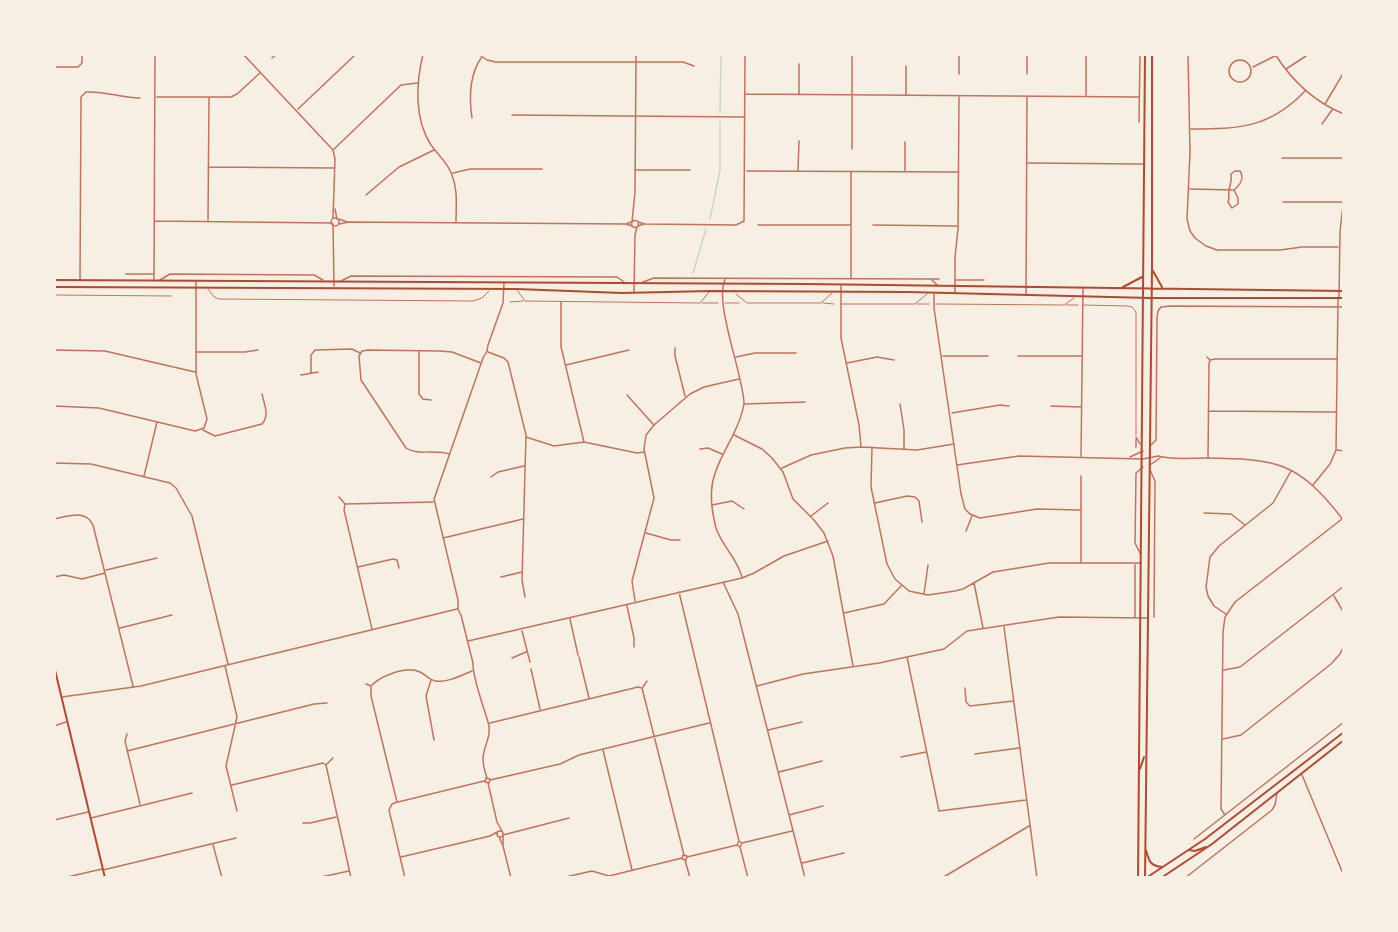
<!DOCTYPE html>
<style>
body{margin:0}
#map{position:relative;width:1398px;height:932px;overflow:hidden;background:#f6efe4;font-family:"Open Sans",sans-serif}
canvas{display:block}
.frame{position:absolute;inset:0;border:56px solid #f6efe4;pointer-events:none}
</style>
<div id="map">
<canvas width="1398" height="932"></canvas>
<div class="frame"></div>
</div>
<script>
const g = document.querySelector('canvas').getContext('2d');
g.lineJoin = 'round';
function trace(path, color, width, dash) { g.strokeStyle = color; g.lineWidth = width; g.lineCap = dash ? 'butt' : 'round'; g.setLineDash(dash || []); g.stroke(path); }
const stream = new Path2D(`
 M720 112 721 54
 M710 219 720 170V122
 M693 273 706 229`);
const service = new Path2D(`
 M208 289 214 297 219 299 473 301 482 298 489 291
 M517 290 525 301 700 303 709 292
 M736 294 747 303H821L832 293
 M54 295 171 296
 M510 302 523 301
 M702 303H718
 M725 303H739
 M823 303 834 304
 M841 304H915L927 294
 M917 304H929
 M936 304 1064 305 1074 298
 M1066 305H1078
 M1083 305 1127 306 1132 307 1136 312V435`);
const minor = new Path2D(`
 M243 54 333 150 335 159 333 218
 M423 54C416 83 414 119 431 145 438 155 448 163 452 175 458 190 456 206 456 222
 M478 54 487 60 496 62H683L694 66
 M959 54V74
 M1188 54 1190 152 1187 219 1190 231 1195 238 1206 246 1217 250H1280L1302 247H1338
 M1275 54C1292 81 1314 102 1344 114
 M272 58 277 54
 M1229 71a11 11 0 1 1 22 0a11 11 0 1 1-22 0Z
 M906 66V95
 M54 67H78L82 63V54
 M1253 67 1275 56
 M1286 69 1306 56
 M1027 74V54
 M745 94 1139 97
 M799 94V64
 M1086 95V54
 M157 97H231L237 94 260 73
 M1325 104 1344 72
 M298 109 356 54
 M512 115 745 117
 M472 118C469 98 469 76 481 58
 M1139 122 1140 54
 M1322 124 1332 110
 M1191 129C1239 129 1270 128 1305 91
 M334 149 401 85 417 83
 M852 149V54
 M1282 158H1344
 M1028 163 1143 164
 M208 167 334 168
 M635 170H690
 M798 170 799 141
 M747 171 959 172
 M905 171V142
 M1235 171H1240C1245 179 1240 185 1234 190L1238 198V204L1232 208 1228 202C1230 197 1228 195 1229 190 1230 183 1232 184 1231 174Z
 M453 173 470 169H542
 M1190 189 1233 190
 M366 195 399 167 434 150
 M1283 202H1342
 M335 209 337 219
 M331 222a4 4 0 1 1 8 0a4 4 0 1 1-8 0Z
 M338 219 348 222
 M208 220 209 97
 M155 221 332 223
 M638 222 645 224 736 225 744 221 745 54
 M333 224 334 286
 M339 224 349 222 626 224 631 222
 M626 224 632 226
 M758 225H850
 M873 225 957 226
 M638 226 644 224
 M126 274H153
 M726 278C712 299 744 376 744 404 742 416 738 425 733 435 714 472 705 485 716 528 722 546 737 558 742 577
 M851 279V172
 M932 279H939
 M80 280 81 97 86 92C105 91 122 98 140 98
 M154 280 155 54
 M160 280 170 274 314 275 323 280
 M956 280H984
 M341 281 351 276 617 277 624 282
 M643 282 654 278 931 279 938 286
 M841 286V338L859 425 861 447
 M955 293V257L958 229 959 97
 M934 294V308L961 494 965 509 970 514 980 518 1037 509 1081 510
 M1026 294 1027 97
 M561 302V347L584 442
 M675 348V356L685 396
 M54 350 105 351 195 372
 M419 351V394L423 399 431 400
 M197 352H245L258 350
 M488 352 504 358 508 362 526 435 522 580 525 597
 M943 356H988
 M1018 356H1081
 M736 357 755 353H796
 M1207 357 1210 360 1209 364 1208 457
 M1210 360 1215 359H1337
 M847 363 877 357 894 360
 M566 365 629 350
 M311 373V355L315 350 352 349 360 353
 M301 375 318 372
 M627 395 653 424
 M745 404 805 402
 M900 404 904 430V449
 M54 406 99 408 195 431 204 428 207 419 196 374V281
 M1051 406 1081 407
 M1208 411 1336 412
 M952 413 1000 405 1009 406
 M203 430 215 436 262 424C270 415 264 404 262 394
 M734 435 762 449 772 458 783 472 793 499 814 520 824 533 833 556 853 666
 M526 437 554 446 584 442 637 453 644 452
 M1136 437 1140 444
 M1150 446 1156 440 1157 318 1158 311 1161 307 1170 306 1344 307
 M872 447 871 487 887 564 895 579 909 591 928 595 955 591 963 589 993 572 1049 563H1141
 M1136 447V439
 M700 449 708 448 722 454
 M1337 450 1344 451
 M449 454C435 449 418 456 406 448L361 380 359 356 362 351 368 350 440 351 452 352 481 363
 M1081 456 1083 288
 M1130 457 1143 451
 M54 463 91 464 170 483 176 488 192 516 228 664
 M957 465 1019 456 1143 459 1158 456C1172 460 1189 458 1204 458 1277 459 1297 460 1344 521
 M1150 465 1160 458
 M782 468 811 455 845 448 861 447 917 450 954 444
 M1150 470 1155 481 1154 617
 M144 476 157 422
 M491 477 498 472 524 466
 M1313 485 1330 464 1336 450 1338 299
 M339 497 345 504 344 510 372 629
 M875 503 907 496 915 497 919 501 922 522
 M345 504 433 502
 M712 505 732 501 744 509
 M1204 513 1231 514 1245 525
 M811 516 828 503
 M54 519C68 516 86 509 93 525L133 686
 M966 531 972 516
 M646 533 671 540H680
 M443 538 523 519
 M1140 553 1135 543 1136 473 1143 467
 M1081 562V476
 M358 567 393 559 397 560 399 568
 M106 570 157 558
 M54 577 64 575 82 579 105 573
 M501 577 522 572
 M723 582 738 614 805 878
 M974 583 983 628
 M679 592 739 841
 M924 594 928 565
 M1334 596 1344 613
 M635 601 632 581 654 498 644 449 646 435 654 425 690 394 704 387 739 379
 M627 606 634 638V647
 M844 613 884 604 901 586
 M1226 614 1214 606 1208 596 1206 587 1210 557 1219 546 1273 503 1291 471
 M1135 617V565
 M570 619 578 655
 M1004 627 1037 878
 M120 628 172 615
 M522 631 530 662
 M468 641 742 578 754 573 784 556 828 541
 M579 657 589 698
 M907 657 939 811
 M512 658 526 652
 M225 666 237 717 226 766 237 811
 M531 669 540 709
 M1224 670 1240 667 1344 586
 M431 680 426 696 434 740
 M366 684 371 686V696L397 802 392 804 389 810 405 878
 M372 685C381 676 407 665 420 672 426 675 429 680 436 681 447 683 462 675 472 671
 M757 686 803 674 879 663 944 649 967 631 1059 617 1147 618
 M643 687 647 681
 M965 688 966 702 970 706 1013 701
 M62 697 141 686 457 609
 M490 723 638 687 642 688 684 855
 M54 726 66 722
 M768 730 802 722
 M127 734 125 741 140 804
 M1223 739 1241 735 1331 664 1340 654 1344 645
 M603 750 632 870
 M127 751 314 704 327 703
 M975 754 1019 748
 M901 757 926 752
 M333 758 326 765 351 878
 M779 772 822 761
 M1302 775 1344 876
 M486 778 490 779 489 783 485 782Z
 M487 778C485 772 483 765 483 759 483 746 493 735 488 722 484 708 472 676 473 663L461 615 458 609V600L434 499 483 358 487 351 488 345 503 303 504 283
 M490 780 560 764 579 755 709 723
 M488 783 497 822 502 831
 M232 785 323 763 326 765
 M398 802 484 781
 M939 811 1026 800
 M789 815 823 806
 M1225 815 1221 809 1223 632 1225 617 1235 602 1342 519
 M91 818 192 793
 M54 820 88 812
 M303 823H310L336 817
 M497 834a3 3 0 1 1 6 0a3 3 0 1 1-6 0Z
 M503 835 569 818
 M503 836V845
 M499 837 503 846 511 878
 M1194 839 1344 722
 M739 841 742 843 740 847 737 845Z
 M742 843 792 831
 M213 845 222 878
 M740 847 748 878
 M683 855 687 856 686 860 682 859Z
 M401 857 490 836 497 832
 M687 857 737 845
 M685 860 690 878
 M802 863 844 853
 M103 870 236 838
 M314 877H321L349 871
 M63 878 102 869
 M561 878 592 871 609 876 682 858
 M942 878 1029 826
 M1185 878 1272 810 1275 805 1277 793`);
const tertiary = new Path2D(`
 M631.5 224a3.5 3.5 0 1 1 7 0a3.5 3.5 0 1 1-7 0Z
 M632 222 635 192 636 54
 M634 292 635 235 637 227
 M1339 298 1340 231 1344 197`);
const primary = new Path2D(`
 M1153 271 1162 287
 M54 280 807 284 1344 291
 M54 287 517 289 622 293 710 291 908 292 1151 298H1344
 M1123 287 1142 277
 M54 666 105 878
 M1140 769 1144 757
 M1146 850C1149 861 1150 866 1162 867
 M1189 850 1195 851 1206 847
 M1138 878 1145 54
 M1145 878 1152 269V54
 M1146 878 1205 839 1344 732
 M1161 878 1212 844 1344 740`);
trace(stream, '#c9d6d2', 1.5);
trace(service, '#c5725c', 1);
trace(minor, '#c5725c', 1.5);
trace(tertiary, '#c5725c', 1.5);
trace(primary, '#b5482f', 2);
</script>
